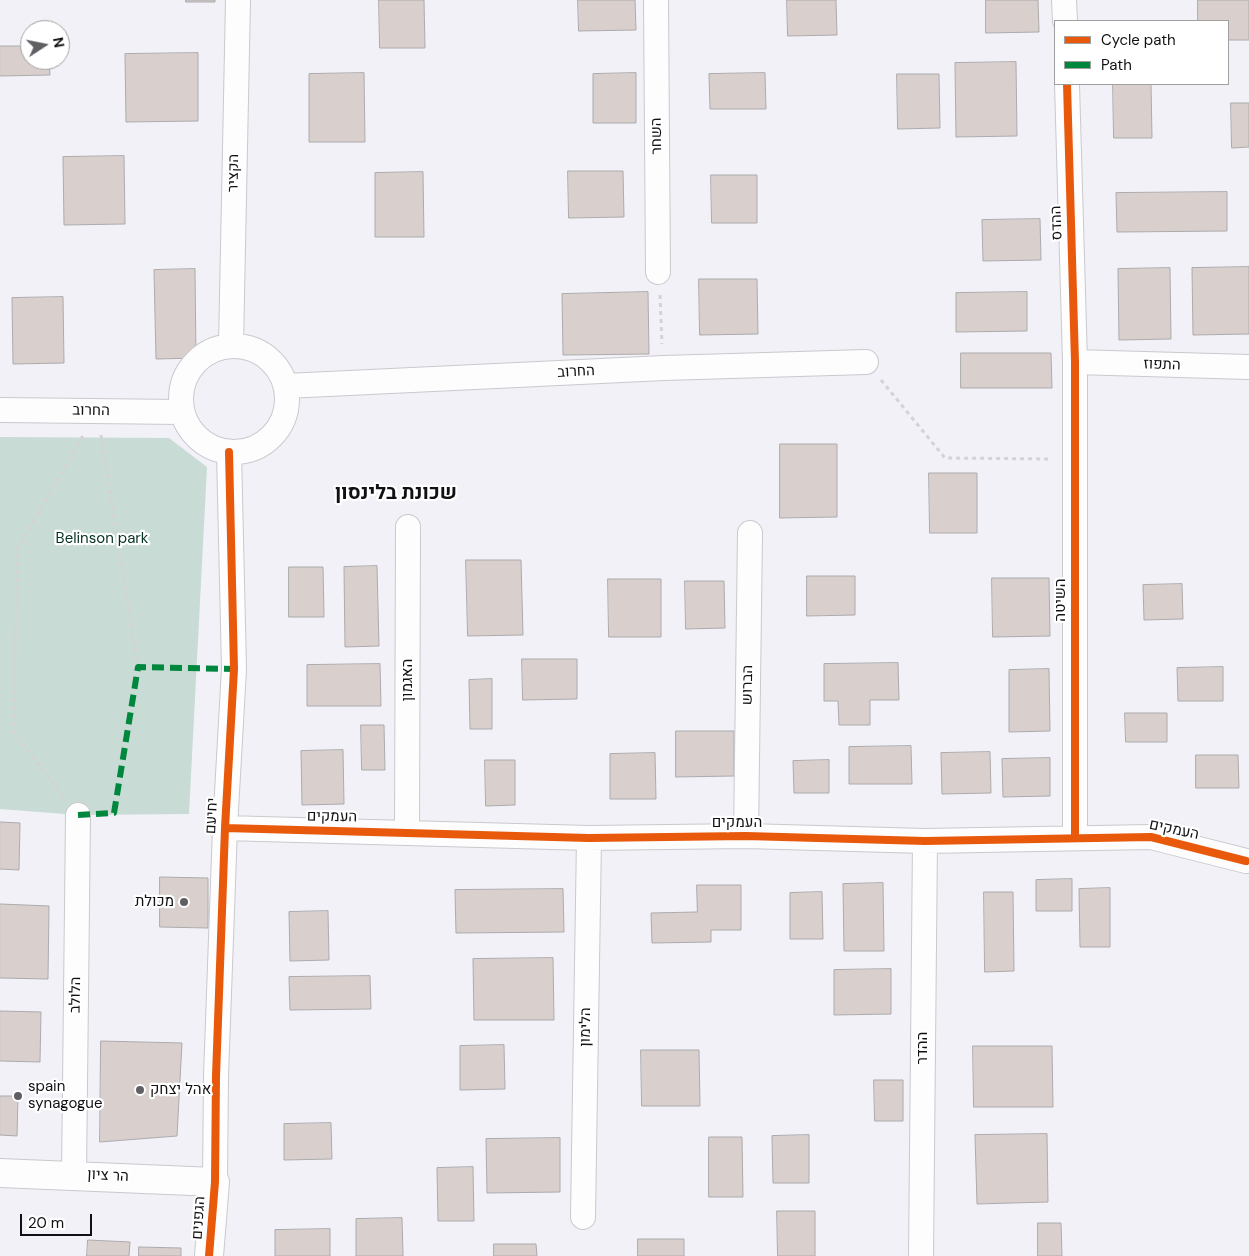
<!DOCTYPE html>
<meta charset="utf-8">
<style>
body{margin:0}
#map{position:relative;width:1249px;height:1256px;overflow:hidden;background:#f1f1f7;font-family:"DM Sans",sans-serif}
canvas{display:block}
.legend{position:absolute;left:1054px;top:20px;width:175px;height:65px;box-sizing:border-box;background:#fff;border:1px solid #a0a0a1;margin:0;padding:6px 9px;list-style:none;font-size:15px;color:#111115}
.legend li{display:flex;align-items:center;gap:10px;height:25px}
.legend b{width:25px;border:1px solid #a0a0a1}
.north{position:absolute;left:20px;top:20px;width:50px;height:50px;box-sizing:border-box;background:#fff;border:1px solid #a0a0a1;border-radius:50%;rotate:79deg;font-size:14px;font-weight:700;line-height:20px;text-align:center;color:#111115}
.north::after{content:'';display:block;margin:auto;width:18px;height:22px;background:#5f5f64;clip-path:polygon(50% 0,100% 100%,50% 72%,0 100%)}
.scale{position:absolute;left:20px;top:1214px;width:72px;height:22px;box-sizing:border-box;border:2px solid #111115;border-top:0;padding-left:6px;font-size:15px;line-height:18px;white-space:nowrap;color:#111115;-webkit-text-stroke:4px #fff;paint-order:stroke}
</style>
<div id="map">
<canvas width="1249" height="1256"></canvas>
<ul class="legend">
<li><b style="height:6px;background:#e8590c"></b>Cycle path</li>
<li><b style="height:6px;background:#00873e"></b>Path</li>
</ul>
<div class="north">N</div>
<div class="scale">20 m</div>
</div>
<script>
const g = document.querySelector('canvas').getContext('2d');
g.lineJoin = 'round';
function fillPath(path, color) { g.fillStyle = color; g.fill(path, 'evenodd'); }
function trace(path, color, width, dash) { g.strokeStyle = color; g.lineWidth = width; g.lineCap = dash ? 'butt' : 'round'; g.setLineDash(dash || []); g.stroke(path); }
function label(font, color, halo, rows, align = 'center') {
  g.font = font + ' "DM Sans",Heebo,sans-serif'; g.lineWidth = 4.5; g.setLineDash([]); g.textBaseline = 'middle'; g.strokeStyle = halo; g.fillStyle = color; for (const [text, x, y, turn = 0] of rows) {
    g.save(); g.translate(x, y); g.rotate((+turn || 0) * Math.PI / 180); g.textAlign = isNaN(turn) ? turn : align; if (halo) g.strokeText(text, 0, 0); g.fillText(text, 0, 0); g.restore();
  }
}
const green = new Path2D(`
 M0 437 169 438 207 467 189 814 78 815 0 809Z`);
const building = new Path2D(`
 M186 0H215V2H186Z
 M379 0H424L425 48H380Z
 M578 0H635L636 30 579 31Z
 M787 0H836L837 35 788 36Z
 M986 0H1038L1039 32 986 33Z
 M1198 0H1249V40H1228V21H1198Z
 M0 46H30V60H49L50 75 0 76Z
 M198 53V121L126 122 125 54Z
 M1016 62 1017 136 956 137 955 63Z
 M364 73 365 142H309V74Z
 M636 73V123H593V74Z
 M765 73 766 109H710L709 74Z
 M897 74H939L940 128 898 129Z
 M1113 84H1151L1152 138H1114Z
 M1231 103H1249V147L1232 148Z
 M124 156 125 224 64 225 63 157Z
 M568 171H623L624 217 569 218Z
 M423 172 424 237H375V173Z
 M711 175H757V223H712Z
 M1227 192V231L1117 232 1116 193Z
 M1040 219 1041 260 983 261 982 220Z
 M1249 267V334L1193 335 1192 268Z
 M1170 268 1171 339 1119 340 1118 269Z
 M195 269 196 358 156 359 154 270Z
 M699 279H757L758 334 700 335Z
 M648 292 649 354 563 355 562 294Z
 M1027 292V331L956 332V293Z
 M63 297 64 363 13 364 12 298Z
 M961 353H1051L1052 388H961Z
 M780 444H837V517L780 518Z
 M929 473H977V533H930Z
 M466 560H521L523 635 468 636Z
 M377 566 379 646 345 647 344 567Z
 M289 567H323L324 617H289Z
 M807 576H855V615L807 616Z
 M992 578H1049L1050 636 993 637Z
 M608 579H661V637H609Z
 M685 581H724L725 628 686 629Z
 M1182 584 1183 619 1144 620 1143 585Z
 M522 659H577V699L523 700Z
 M898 663 899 700H870V725H839L838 701H824V664Z
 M380 664 381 706H307V665Z
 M1223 667V701H1178L1177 668Z
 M1049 669 1050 731 1009 732V670Z
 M492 679V729H470L469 680Z
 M1125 713H1167V742H1126Z
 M361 725H384L385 770H362Z
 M676 731H734V776L676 777Z
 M911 746 912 784H849V747Z
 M343 750 344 804 302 805 301 751Z
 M990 752 991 793 942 794 941 753Z
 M655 753 656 799H610V754Z
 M1196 755H1238L1239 788H1196Z
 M1050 758V796L1003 797 1002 759Z
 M485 760H515V805L486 806Z
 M829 760V793H794L793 761Z
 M0 822 20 823 19 870 0 869Z
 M160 877 208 878V928L160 927Z
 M1072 879V911H1036V880Z
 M883 883 884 951H844L843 884Z
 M697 885H741V930H711V942L652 943 651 913 697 912Z
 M1110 888V947H1080L1079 889Z
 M563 889 564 932 456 933 455 890Z
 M822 892 823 939H790V893Z
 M984 892H1013L1014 971 985 972Z
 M0 904 49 906 48 979 0 978Z
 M328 911 329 960 290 961 289 912Z
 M553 958 554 1020H474L473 959Z
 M891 969V1014L834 1015V970Z
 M370 976 371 1009 290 1010 289 977Z
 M0 1011 41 1012 40 1062 0 1061Z
 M101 1041 182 1043 177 1136 100 1142Z
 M504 1045 505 1089 460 1090V1046Z
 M973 1046H1052L1053 1107H974Z
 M641 1050H699L700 1106H642Z
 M874 1080H903V1121H875Z
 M0 1096H18L17 1136 0 1135Z
 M331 1123 332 1159 284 1160V1124Z
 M1047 1134 1048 1202 977 1204 975 1135Z
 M809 1135V1183H773L772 1136Z
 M709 1137H742L743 1197H709Z
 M560 1138V1192L487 1193 486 1139Z
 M473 1167 474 1221H438L437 1168Z
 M777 1211H815V1256H778Z
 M402 1218 403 1256H356V1219Z
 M1038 1223H1061L1062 1256H1038Z
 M330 1229V1256H275V1230Z
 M638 1239H684V1256H638Z
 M88 1240 130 1242 129 1256H87Z
 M494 1244H536L537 1256H494Z
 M139 1247 181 1248V1256H139Z`);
const path = new Path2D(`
 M660 295 662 344
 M881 380 945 458 1052 459
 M101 435 138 667
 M64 797 13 732 18 548 84 434`);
const minor = new Path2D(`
 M656 0 658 272
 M1064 0 1065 21
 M1067 84 1075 362V837
 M231 345 238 0
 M181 399a53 53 0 1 1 106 0a53 53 0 1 1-106 0Z
 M1075 362 1249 367
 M286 386 664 368 866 362
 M0 410 182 412
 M225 828 589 838 746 836 925 841 1151 837 1246 861
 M407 833 408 527
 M746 836 750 533
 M74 1175 78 815
 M215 1182 216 1076 225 828 234 669 229 452
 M583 1217 589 838
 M921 1256 925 841`);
const tertiary = new Path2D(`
 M0 1173 215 1182 209 1256`);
const quiet = new Path2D(`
 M78 815 114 813 138 667 234 669`);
const cycleway = new Path2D(`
 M1067 84 1075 362V837
 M225 828 589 838 746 836 925 841 1151 837 1246 861
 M209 1256 215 1182 216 1076 225 828 234 669 229 452`);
const markers = [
 [184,902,5,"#5f5f64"],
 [140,1090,5,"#5f5f64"],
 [18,1096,5,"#5f5f64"]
];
const streetNames = [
 ["השחר",657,136,-91],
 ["הקציר",234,173,-89],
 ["ההדס",1057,223,-92],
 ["התפוז",1162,365,2],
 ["החרוב",576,372,-3],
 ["החרוב",91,411,1],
 ["השיטה",1061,600,-90],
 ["האגמון",408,680,-90],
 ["הברוש",748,685,-89],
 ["יחיעם",212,816,-87],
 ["העמקים",332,817,1],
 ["העמקים",737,823],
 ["העמקים",1174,830,12],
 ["הלולב",76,995,-89],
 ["הלימון",586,1027,-89],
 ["ההדר",923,1048,-90],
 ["הר ציון",108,1176,3],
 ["הגפנים",199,1218,-86]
];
const parkNames = [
 ["Belinson park",102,539]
];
const poiNames = [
 ["מכולת",174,902,"right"],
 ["spain",28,1087],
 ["synagogue",28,1104],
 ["אהל יצחק",150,1090]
];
const districtNames = [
 ["שכונת בלינסון",396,494]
];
fillPath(green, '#c9dbd5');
fillPath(building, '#d9d0ce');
trace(building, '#acaaac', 1);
trace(minor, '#c9c9ce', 26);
trace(tertiary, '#c9c9ce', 30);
trace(path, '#d3d3d5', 3, [4, 4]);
trace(minor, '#fdfdfe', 24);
trace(tertiary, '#fdfdfe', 28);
trace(quiet, '#00873e', 6, [12, 6]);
trace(cycleway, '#e8590c', 8);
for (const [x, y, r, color] of markers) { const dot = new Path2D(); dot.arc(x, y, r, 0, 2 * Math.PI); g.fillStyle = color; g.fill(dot); trace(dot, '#fff', 2); }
label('15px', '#111115', '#fff', streetNames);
label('15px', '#043222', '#fff', parkNames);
label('15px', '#111115', '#fff', poiNames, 'left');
label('bold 20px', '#111115', '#fff', districtNames);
</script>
